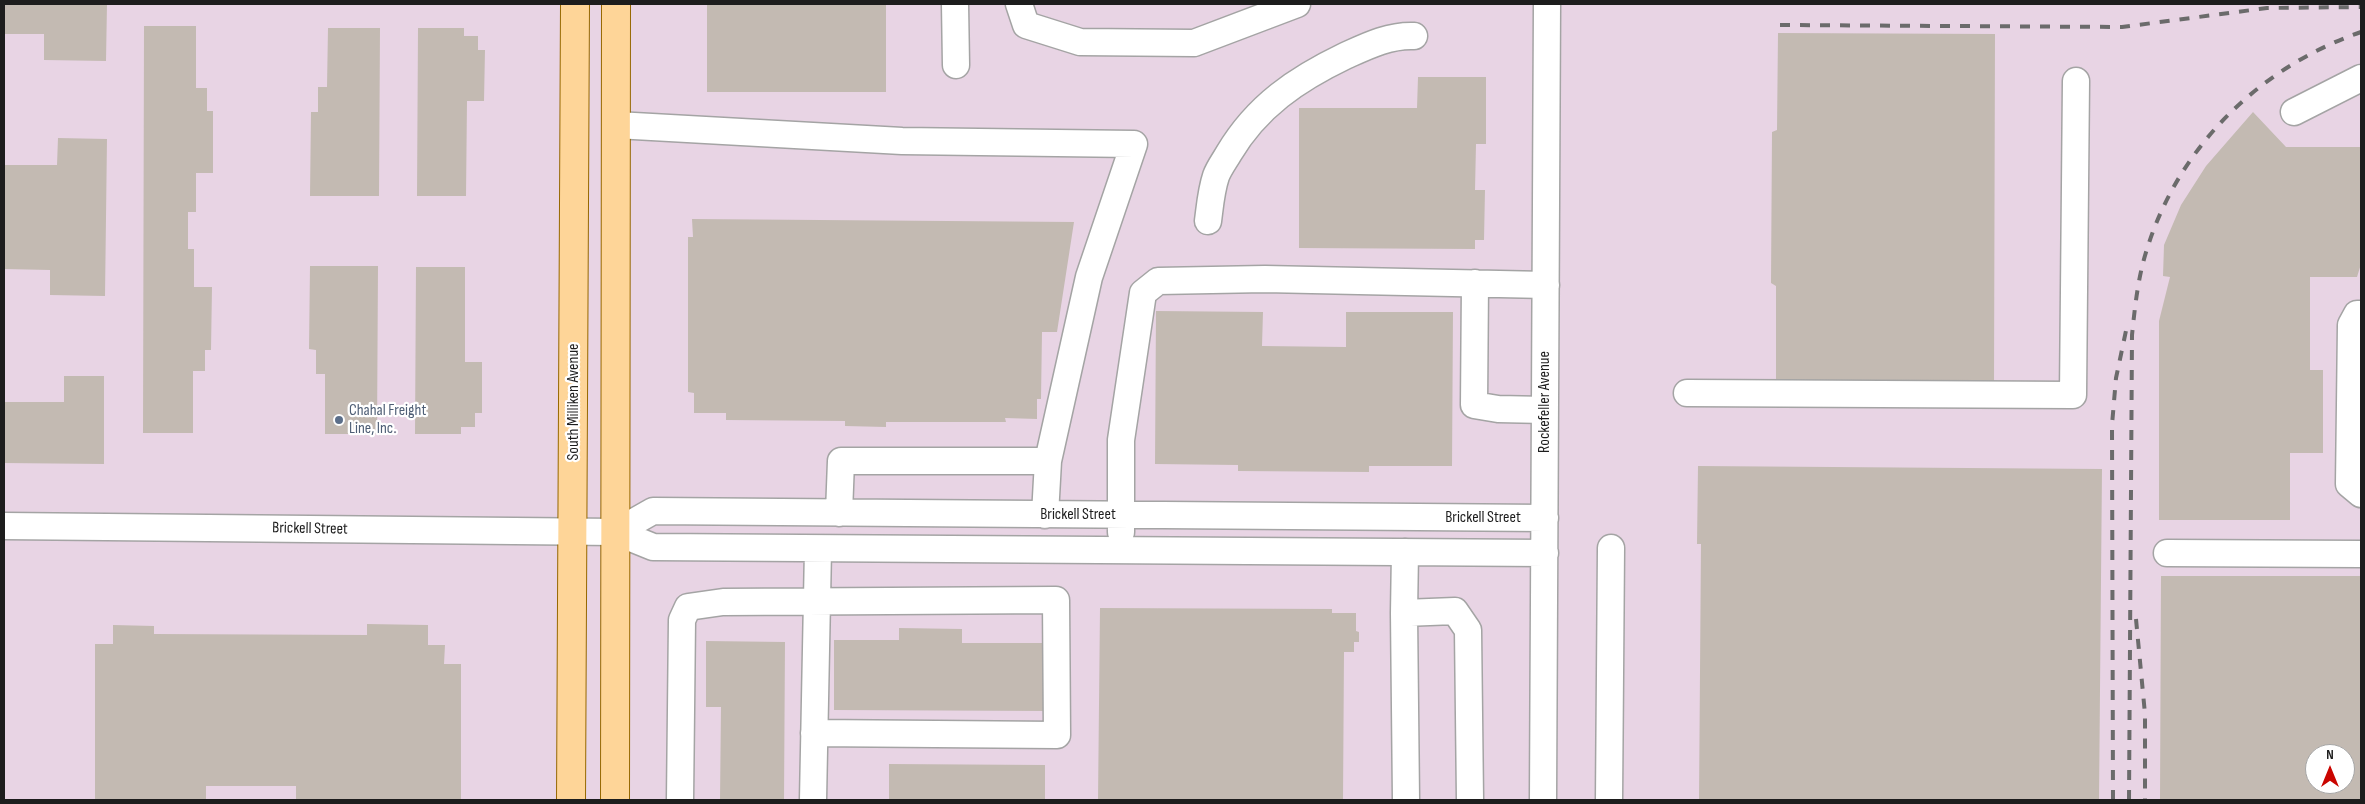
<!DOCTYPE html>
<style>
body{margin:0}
#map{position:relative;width:2365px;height:804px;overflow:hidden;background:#efebe3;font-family:"Sofia Sans Condensed",sans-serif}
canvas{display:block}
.frame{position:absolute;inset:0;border:5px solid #1d1d1d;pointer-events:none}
.north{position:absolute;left:2305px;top:744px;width:50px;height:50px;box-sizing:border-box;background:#fff;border:1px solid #a5a5a5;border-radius:50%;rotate:0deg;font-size:14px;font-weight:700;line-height:20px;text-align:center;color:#1d1d1d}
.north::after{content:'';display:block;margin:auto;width:18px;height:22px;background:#ca0500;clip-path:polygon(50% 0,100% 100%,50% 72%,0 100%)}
</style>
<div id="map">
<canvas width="2365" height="804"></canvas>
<div class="frame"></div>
<div class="north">N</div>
</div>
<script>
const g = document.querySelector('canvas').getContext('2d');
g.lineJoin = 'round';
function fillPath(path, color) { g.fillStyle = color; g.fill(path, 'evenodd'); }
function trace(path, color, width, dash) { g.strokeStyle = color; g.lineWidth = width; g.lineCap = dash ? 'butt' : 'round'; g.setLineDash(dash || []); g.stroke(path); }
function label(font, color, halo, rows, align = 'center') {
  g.font = font + ' "Sofia Sans Condensed",sans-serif'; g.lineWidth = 4.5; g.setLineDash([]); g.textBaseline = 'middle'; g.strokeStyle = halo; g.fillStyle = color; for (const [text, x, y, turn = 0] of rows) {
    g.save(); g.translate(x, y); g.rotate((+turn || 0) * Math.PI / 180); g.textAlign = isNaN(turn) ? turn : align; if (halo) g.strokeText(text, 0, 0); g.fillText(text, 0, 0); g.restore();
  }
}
const industrial = new Path2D(`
 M4 4H2361V800H4ZM2315 754H2345V784H2315Z`);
const building = new Path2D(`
 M4 4H107L106 61 44 60V34H4Z
 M707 4H886V92H707Z
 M144 26H196V88H207V111H213V173H196V212H188V249H194V287H212L211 350H205V371H193V433H143Z
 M328 28H380L379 196H310L311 112H318V87H327Z
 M418 28H464V36H478V50H485L484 101H467L466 196H417Z
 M1778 33 1995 34 1994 384 1776 383V286L1771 283 1772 132 1777 130Z
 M1418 77H1486V144H1476L1475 190H1485L1484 240H1475V249L1299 248V108H1417Z
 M2253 112 2286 147H2361V264L2357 277H2310V370H2323V453H2290V520H2159V321L2170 277 2163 276 2164 245 2181 205 2206 166Z
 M58 138 107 139 105 296 50 295V270L4 269V165H57Z
 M692 219 1074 222 1057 332H1042L1041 399H1037V419L1005 418 1006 422H886V427L845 426V421L726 420V413H694V393L688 392V237H693Z
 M310 266H378L377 434H325V374H316V350L309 349Z
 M416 267H465V362H482V413H475V427H461V434H415Z
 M1156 311 1263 312 1262 346 1346 347V312H1453L1452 466H1369V472L1238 471V465L1155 464Z
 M64 376H104V464L4 463V402H64Z
 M1698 466 2102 469 2099 800H1699L1701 544H1697Z
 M2161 576H2361V800H2160ZM2315 754H2345V784H2315Z
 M1100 608 1332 609V613H1356V631L1359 632V642H1354V652H1344L1343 800H1098Z
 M367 624 428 625V645H445L444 664H461V800H296V786H206V800H95V644H113V625L154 626V634L367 635Z
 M899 628 962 629V643H1047V711L834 710V640H899Z
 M706 641 785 642 784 800H720L721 707H706Z
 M889 764 1045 765V800H889Z`);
const minor = new Path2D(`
 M955 4 956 65
 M1019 4 1026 25 1080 42 1194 43 1297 4
 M2294 112 2361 78
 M616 125 902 141 1134 144 1089 277 1048 461
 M1208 221C1210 206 1211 191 1216 176 1219 168 1225 160 1229 153 1257 106 1297 79 1345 56 1367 46 1389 35 1414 36
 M1475 283 1474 405 1498 409 1545 410
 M2361 314H2357L2351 325 2349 484 2361 494
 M1687 393 2073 395 2076 81
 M839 513 841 461H1048L1045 515
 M4 526 616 532 653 547 1545 553
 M616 532 653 511 1545 518
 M1121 532V440L1143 293 1158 281 1265 279 1546 285
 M1405 552 1404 613 1455 611 1468 630 1470 800
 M2167 553 2361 554
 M1404 613 1406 800
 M680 800 682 620 688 607 723 602 1056 600 1057 735 814 733
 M813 800 818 549
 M1543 800 1547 4
 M1609 800 1611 548`);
const major = new Path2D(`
 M571 800 575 4
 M615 800 616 4`);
const rail = new Path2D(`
 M1780 25 2122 27 2267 8 2361 7
 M2136 619 2145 714V800
 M2113 800 2112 425 2116 378 2127 326
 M2129 800 2132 335C2135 306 2138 277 2147 249 2179 146 2260 67 2361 32`);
const markers = [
 [339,420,5,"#5c6f8a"]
];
const streetNames = [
 ["South Milliken Avenue",574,402,-90],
 ["Rockefeller Avenue",1545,402,-90],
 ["Brickell Street",1078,515],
 ["Brickell Street",1483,518],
 ["Brickell Street",310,529,1]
];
const serviceNames = [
 ["Chahal Freight",349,411],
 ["Line, Inc.",349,429]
];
fillPath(industrial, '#e8d4e4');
fillPath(building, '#c3bab2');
trace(minor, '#a4a4a4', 29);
trace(major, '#966800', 30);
trace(minor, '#fff', 26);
trace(major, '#fed598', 28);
trace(rail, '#6b6b6b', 4, [10, 10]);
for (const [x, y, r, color] of markers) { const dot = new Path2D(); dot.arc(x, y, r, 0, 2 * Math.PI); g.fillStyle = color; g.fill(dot); trace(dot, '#fff', 2); }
label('16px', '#1d1d1d', '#fff', streetNames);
label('16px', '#4e5e75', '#fff', serviceNames, 'left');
</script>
